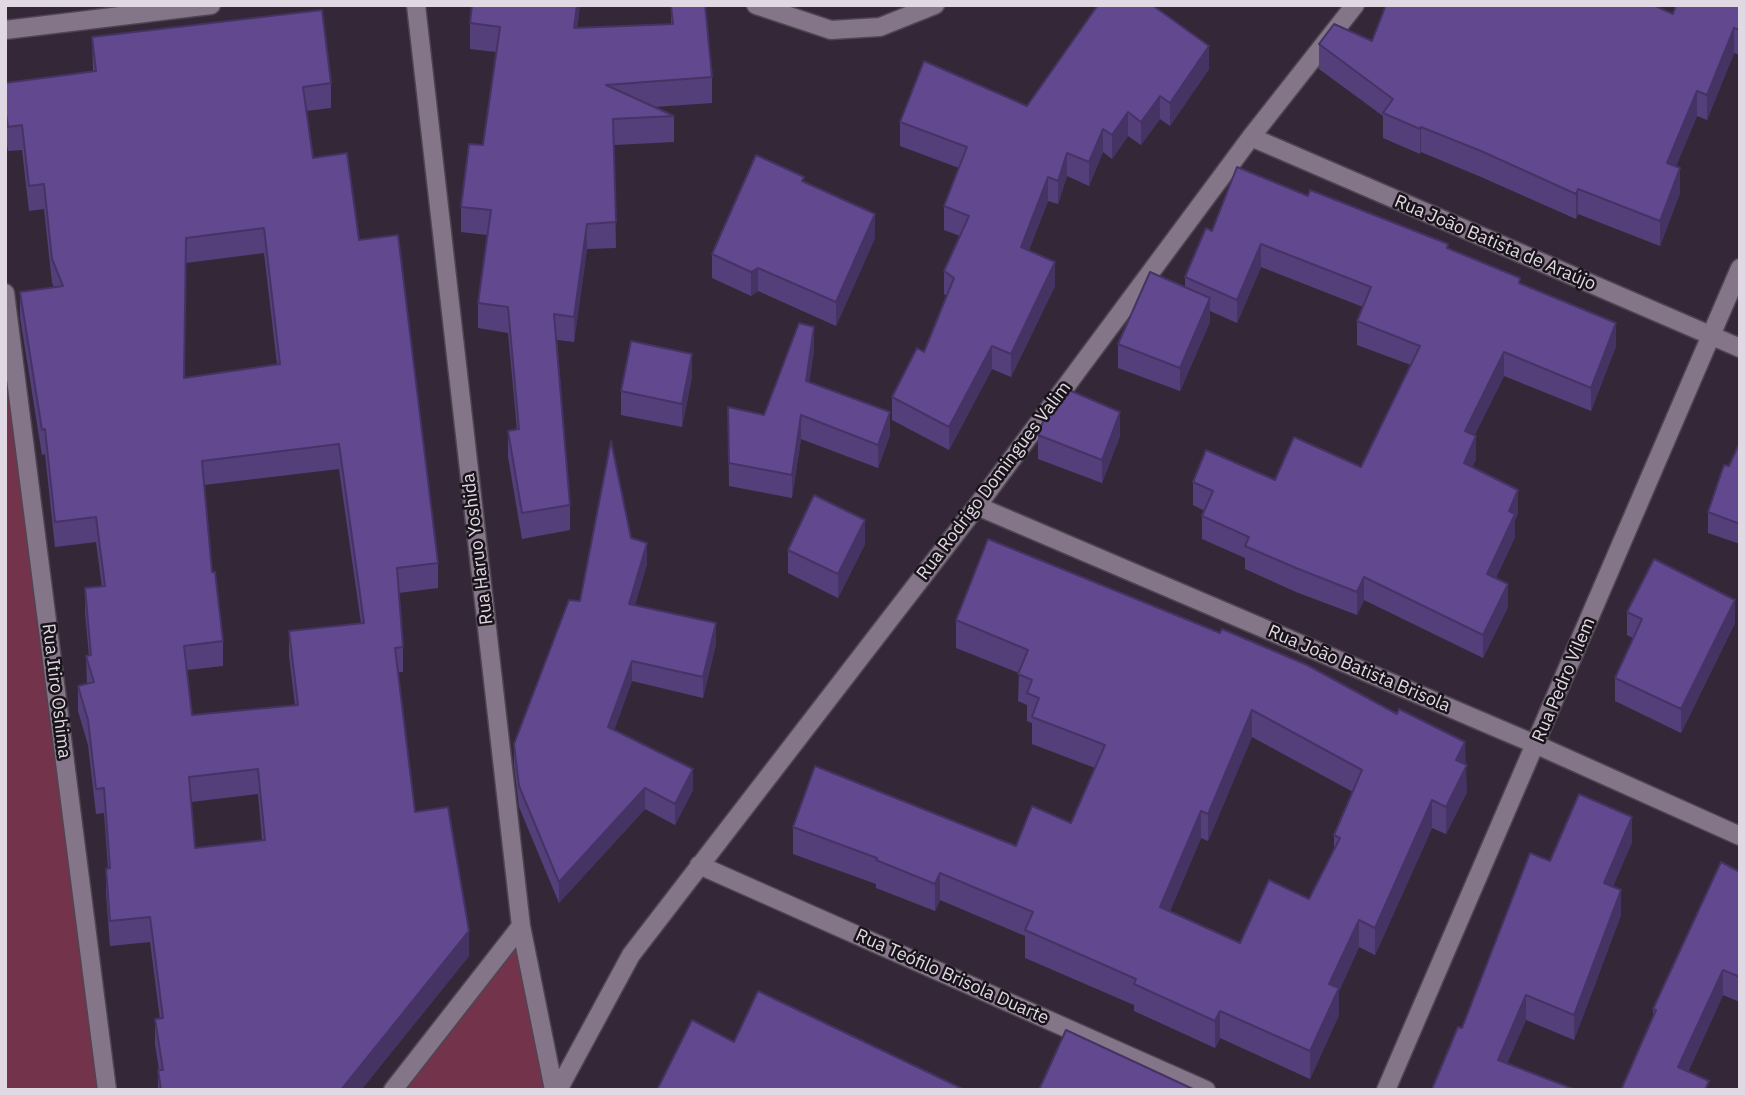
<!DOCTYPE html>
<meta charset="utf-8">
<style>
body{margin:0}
#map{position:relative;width:1745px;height:1095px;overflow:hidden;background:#342838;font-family:"IBM Plex Sans",sans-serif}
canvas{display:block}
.frame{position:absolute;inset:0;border:7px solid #e0d8e2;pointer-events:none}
</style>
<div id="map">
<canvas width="1745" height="1095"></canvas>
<div class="frame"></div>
</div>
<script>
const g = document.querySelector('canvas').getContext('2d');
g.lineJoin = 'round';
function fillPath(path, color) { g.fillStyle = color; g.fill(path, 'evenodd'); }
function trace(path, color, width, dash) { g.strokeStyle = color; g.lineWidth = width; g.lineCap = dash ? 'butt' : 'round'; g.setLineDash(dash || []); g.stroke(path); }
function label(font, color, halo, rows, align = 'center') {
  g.font = font + ' "IBM Plex Sans",sans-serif'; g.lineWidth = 5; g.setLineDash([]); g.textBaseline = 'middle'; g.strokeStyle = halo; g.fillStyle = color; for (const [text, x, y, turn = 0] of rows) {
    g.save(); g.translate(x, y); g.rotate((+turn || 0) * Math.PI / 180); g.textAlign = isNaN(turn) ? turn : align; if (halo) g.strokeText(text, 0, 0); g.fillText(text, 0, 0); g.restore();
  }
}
const green = new Path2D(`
 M5 288 109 1090H5Z
 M518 942 554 1090H402Z`);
const minor = new Path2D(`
 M416 5 521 926 554 1090
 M756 5 831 30 880 27 935 5
 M5 30 211 5
 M1251 137 1740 348
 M5 293 107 1090
 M977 506 1537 745 1740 836
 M699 865 1206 1090
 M393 1090 521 926
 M558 1090 631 955 977 506 1251 137 1355 5
 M1386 1090 1740 268`);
const wall = new Path2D(`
 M472 5H580L577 28 671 24V5L712 77V103L654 107 674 116V142L614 145 616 248 587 249 574 342 557 340 570 505V530L522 539 508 457V431L517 430 508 333 478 328V303L487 235 461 232V207L483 145 496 52 470 49V23Z
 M1740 5V55L1734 53 1707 120 1697 116 1676 166 1680 193 1660 246 1578 214 1576 219 1481 177 1421 152 1420 154 1383 138V116L1319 69V44L1372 41 1673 14Z
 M92 37 331 83V108L306 111 313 158 359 240 438 563V588L399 593 403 647V672H398L415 812 469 956 361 1090H158V1070H159L155 1044V1019H160L150 942 110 946 106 893V869L108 868 104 813 96 814 88 745 78 711V686L87 684 86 656 89 655 85 613V588L102 587 96 542 55 547 45 454 42 455 20 317V292L54 287 52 283 44 209 29 211 22 150 8 151 5 133V83L93 71ZM264 253 277 364 184 378 186 263ZM339 469 361 623 289 631V656L295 705 192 715 187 670 223 666V641L212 572 204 485ZM258 794 262 840 195 848 191 802Z
 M1209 69 1170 126 1160 119 1141 145 1128 136 1112 159 1103 152 1089 186 1067 176 1058 204 1048 201 1029 250 1055 286 1011 377 992 369 949 450 892 420V397L924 352 947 296 944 294V271L960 236 944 230V206L959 168 900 146V122L1027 106Z
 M804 182 875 238 836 326 758 291 751 296 712 278V254Z
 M1308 196 1448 249 1520 284 1616 346 1591 411 1504 376 1474 436 1476 459 1472 467 1518 513 1515 520V537L1496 578 1508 607 1483 658 1364 600 1357 615 1296 592 1245 569V558L1202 539V516L1205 511 1193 505V482L1275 480 1361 467 1411 365 1357 345V321L1363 307 1261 267 1237 323 1210 311V322L1180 391 1118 368V344L1185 288V277L1212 231Z
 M814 350 809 382 890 435 878 468 801 439 792 498 729 486 728 407 764 415Z
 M692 377 682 427 621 415V391Z
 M1038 435 1120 436 1102 483 1038 459Z
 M1740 442V544L1708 533V512Z
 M631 538 647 564 635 605 716 644 703 698 632 681 614 730 693 790 675 825 645 809 559 903 519 807 514 765V744Z
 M865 544 838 598 788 573V550Z
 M1627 612 1735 623 1681 733 1615 701V678L1633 638 1627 635Z
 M956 620 1465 764 1467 792 1446 834 1432 828 1375 955 1359 947 1339 991V1015L1310 1079 1220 1038 1215 1048 1134 1011V1005L1025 958V936L940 900 935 911 876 888V884L793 854V827L1016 846 1071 823 1095 768 1032 744V723L1027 721V705L1018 701 1019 673 956 648ZM1252 737 1353 792 1334 835V849L1309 899 1240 943 1170 911 1201 838 1208 841Z
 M1632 842 1613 886 1621 915 1574 1040 1526 1020 1507 1063 1576 1090H1432L1458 1027 1462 1028 1550 861Z
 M1740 872V1002L1723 995 1688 1072 1709 1090H1621L1653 1017V1009Z`);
const shadedWall = new Path2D(`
 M577 5H580L574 54V28Z
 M1734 28V53L1707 120V95Z
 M1209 46V69L1170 126V103Z
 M1697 91V116L1667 188V163Z
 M1160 96V119L1141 145V122Z
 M1128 112V136L1112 159V135Z
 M1421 127V152L1420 154V129Z
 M1103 129V152L1089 186V162Z
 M1067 153V176L1058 204V181Z
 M1680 168V193L1660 246V221Z
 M1048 177V201L1021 270V247Z
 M1578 189V214L1576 219V194Z
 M875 214V238L836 326V302Z
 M587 224V249L574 342V317Z
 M1261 244V267L1237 323V300Z
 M1055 262V286L1011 377V354Z
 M758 268V291L751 296V272Z
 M1210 298V322L1180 391V368Z
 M1616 323V346L1591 411V388Z
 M814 327V350L806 404V381Z
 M992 346V369L949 450V427Z
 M1504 352V376L1465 455V431Z
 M692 354V377L682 427V404Z
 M890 412V435L878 468V445Z
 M1120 412V436L1102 483V460Z
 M801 415V439L792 498V475Z
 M1476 436V459L1464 486V463Z
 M1518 490V513L1515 520V537L1487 597V574L1509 511Z
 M865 520V544L838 598V574Z
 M647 543V564L629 625V604Z
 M1364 577V600L1357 615V592Z
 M1508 584V607L1483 658V635Z
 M1735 600V623L1681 733V709Z
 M716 623V644L703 698V677Z
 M632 661V681L608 748V727Z
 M1252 710V737L1208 841V814Z
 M1465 742 1467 792 1446 834V807L1456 760Z
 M693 769V790L675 825V804Z
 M645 788V809L559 903V882Z
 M1432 800V828L1375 955V928Z
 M1201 811V838L1160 934V907Z
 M1632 817V842L1604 908V883Z
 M940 873V900L935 911V884Z
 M1621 890V915L1574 1040V1015Z
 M1359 920V947L1339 991V1015L1310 1079V1051L1329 984Z
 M469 931V956L361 1090H341Z
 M1723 970V995L1680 1090 1678 1067Z
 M1526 995V1020L1498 1085V1060Z
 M1220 1011V1038L1215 1048V1021Z`);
const building = new Path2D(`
 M472 5H577L574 28 673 24 671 5H705L712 77 606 85 674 116 613 119 616 222 587 224 574 317 554 314 570 505 522 513 508 431 519 429 508 307 478 303 491 210 461 207 469 144 483 145 500 27 470 23Z
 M1098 5H1152L1209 46 1170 103 1160 96 1141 122 1128 112 1112 135 1103 129 1089 162 1067 153 1058 181 1048 177 1021 247 1055 262 1011 354 992 346 949 427 892 397 917 348 924 352 954 278 944 271 969 216 944 206 967 147 900 122 924 61 1027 106Z
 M1386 5H1653L1673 14 1676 5H1740V30L1734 28 1707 95 1697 91 1667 163 1680 168 1660 221 1578 189 1576 194 1481 151 1421 127 1420 129 1383 113 1393 99 1319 44 1334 24 1372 41Z
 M322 10 331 83 303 87 313 158 347 153 359 240 398 235 438 563 397 568 403 647 395 648 415 812 448 807 469 931 341 1090H161L158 1070H163L155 1019 163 1018 150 917 110 921 106 869 110 868 104 788 96 789 88 720 78 686 94 682 86 656 91 655 85 588 105 586 96 517 55 522 45 429 42 430 20 292 63 286 52 259 44 184 29 186 22 125 8 127 5 108V83L96 71 92 37ZM264 228 280 364 184 378 186 238ZM339 444 364 623 289 631 298 705 192 715 184 646 223 641 215 572H212L202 461ZM258 769 265 840 195 848 189 777Z
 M756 155 804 177 802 181 875 214 836 302 758 268 751 272 712 254Z
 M1237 167 1308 196 1310 190 1448 244 1447 248 1520 278 1519 283 1616 323 1591 388 1504 352 1465 431 1476 436 1464 463 1518 490 1509 511 1515 514 1487 574 1508 584 1483 635 1364 577 1357 592 1296 568 1245 546 1249 537 1202 516 1213 491 1193 482 1206 450 1275 480 1294 437 1361 467 1420 346 1357 321 1371 287 1261 244 1237 300 1185 277 1206 228 1212 231Z
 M1150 272 1210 298 1180 368 1118 344Z
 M799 323 814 327 806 381 890 412 878 445 801 415 792 475 729 463 728 407 764 415Z
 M631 341 692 354 682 404 621 391Z
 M1062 387 1120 412 1102 460 1038 435 1050 403Z
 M611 441 631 538 647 543 629 604 716 623 703 677 632 661 608 727 693 769 675 804 645 788 559 882 519 786 514 744 569 600 580 601Z
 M1740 442V524L1708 512 1724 465 1729 466Z
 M814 495 865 520 838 574 788 550Z
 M988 539 1220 633 1222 629 1307 665 1397 714 1399 709 1465 742 1456 760 1467 765 1446 807 1432 800 1375 928 1359 920 1329 984 1339 988 1310 1051 1220 1011 1215 1021 1134 984 1136 979 1025 930 1033 912 940 873 935 884 876 860 877 858 793 827 815 766 1016 846 1032 806 1071 823 1105 745 1032 717 1039 698 1027 693 1032 680 1018 674 1028 650 956 620ZM1252 710 1362 770 1334 835 1340 838 1309 899 1269 880 1240 943 1160 907 1201 811 1208 814Z
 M1654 559 1735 600 1681 709 1615 678 1642 619 1627 612Z
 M1579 794 1632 817 1604 883 1621 890 1574 1015 1526 995 1498 1060 1576 1090 1432 1089 1458 1027 1462 1028 1530 853 1550 861Z
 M1721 862 1740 872V977L1723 970 1678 1067 1709 1081 1705 1090H1621L1656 1010 1653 1009Z
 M758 991 965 1090H657L692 1020 734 1042Z
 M1066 1030 1195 1090H1039Z`);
const streetNames = [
 ["Rua João Batista de Araújo",1495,243,23],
 ["Rua Rodrigo Domingues Valim",994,481,-53],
 ["Rua Haruo Yoshida",478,549,-97],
 ["Rua João Batista Brisola",1359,669,23],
 ["Rua Pedro Vilem",1564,680,-67],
 ["Rua Itiro Oshima",56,691,83],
 ["Rua Teófilo Brisola Duarte",952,977,24]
];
fillPath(green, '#73334b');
trace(minor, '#4f4552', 21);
trace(minor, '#847688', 18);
fillPath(wall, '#543f7b');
fillPath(shadedWall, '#453364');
fillPath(building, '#62498f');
trace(building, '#453364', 2);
label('18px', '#e0d8e2', '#19131a', streetNames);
</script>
